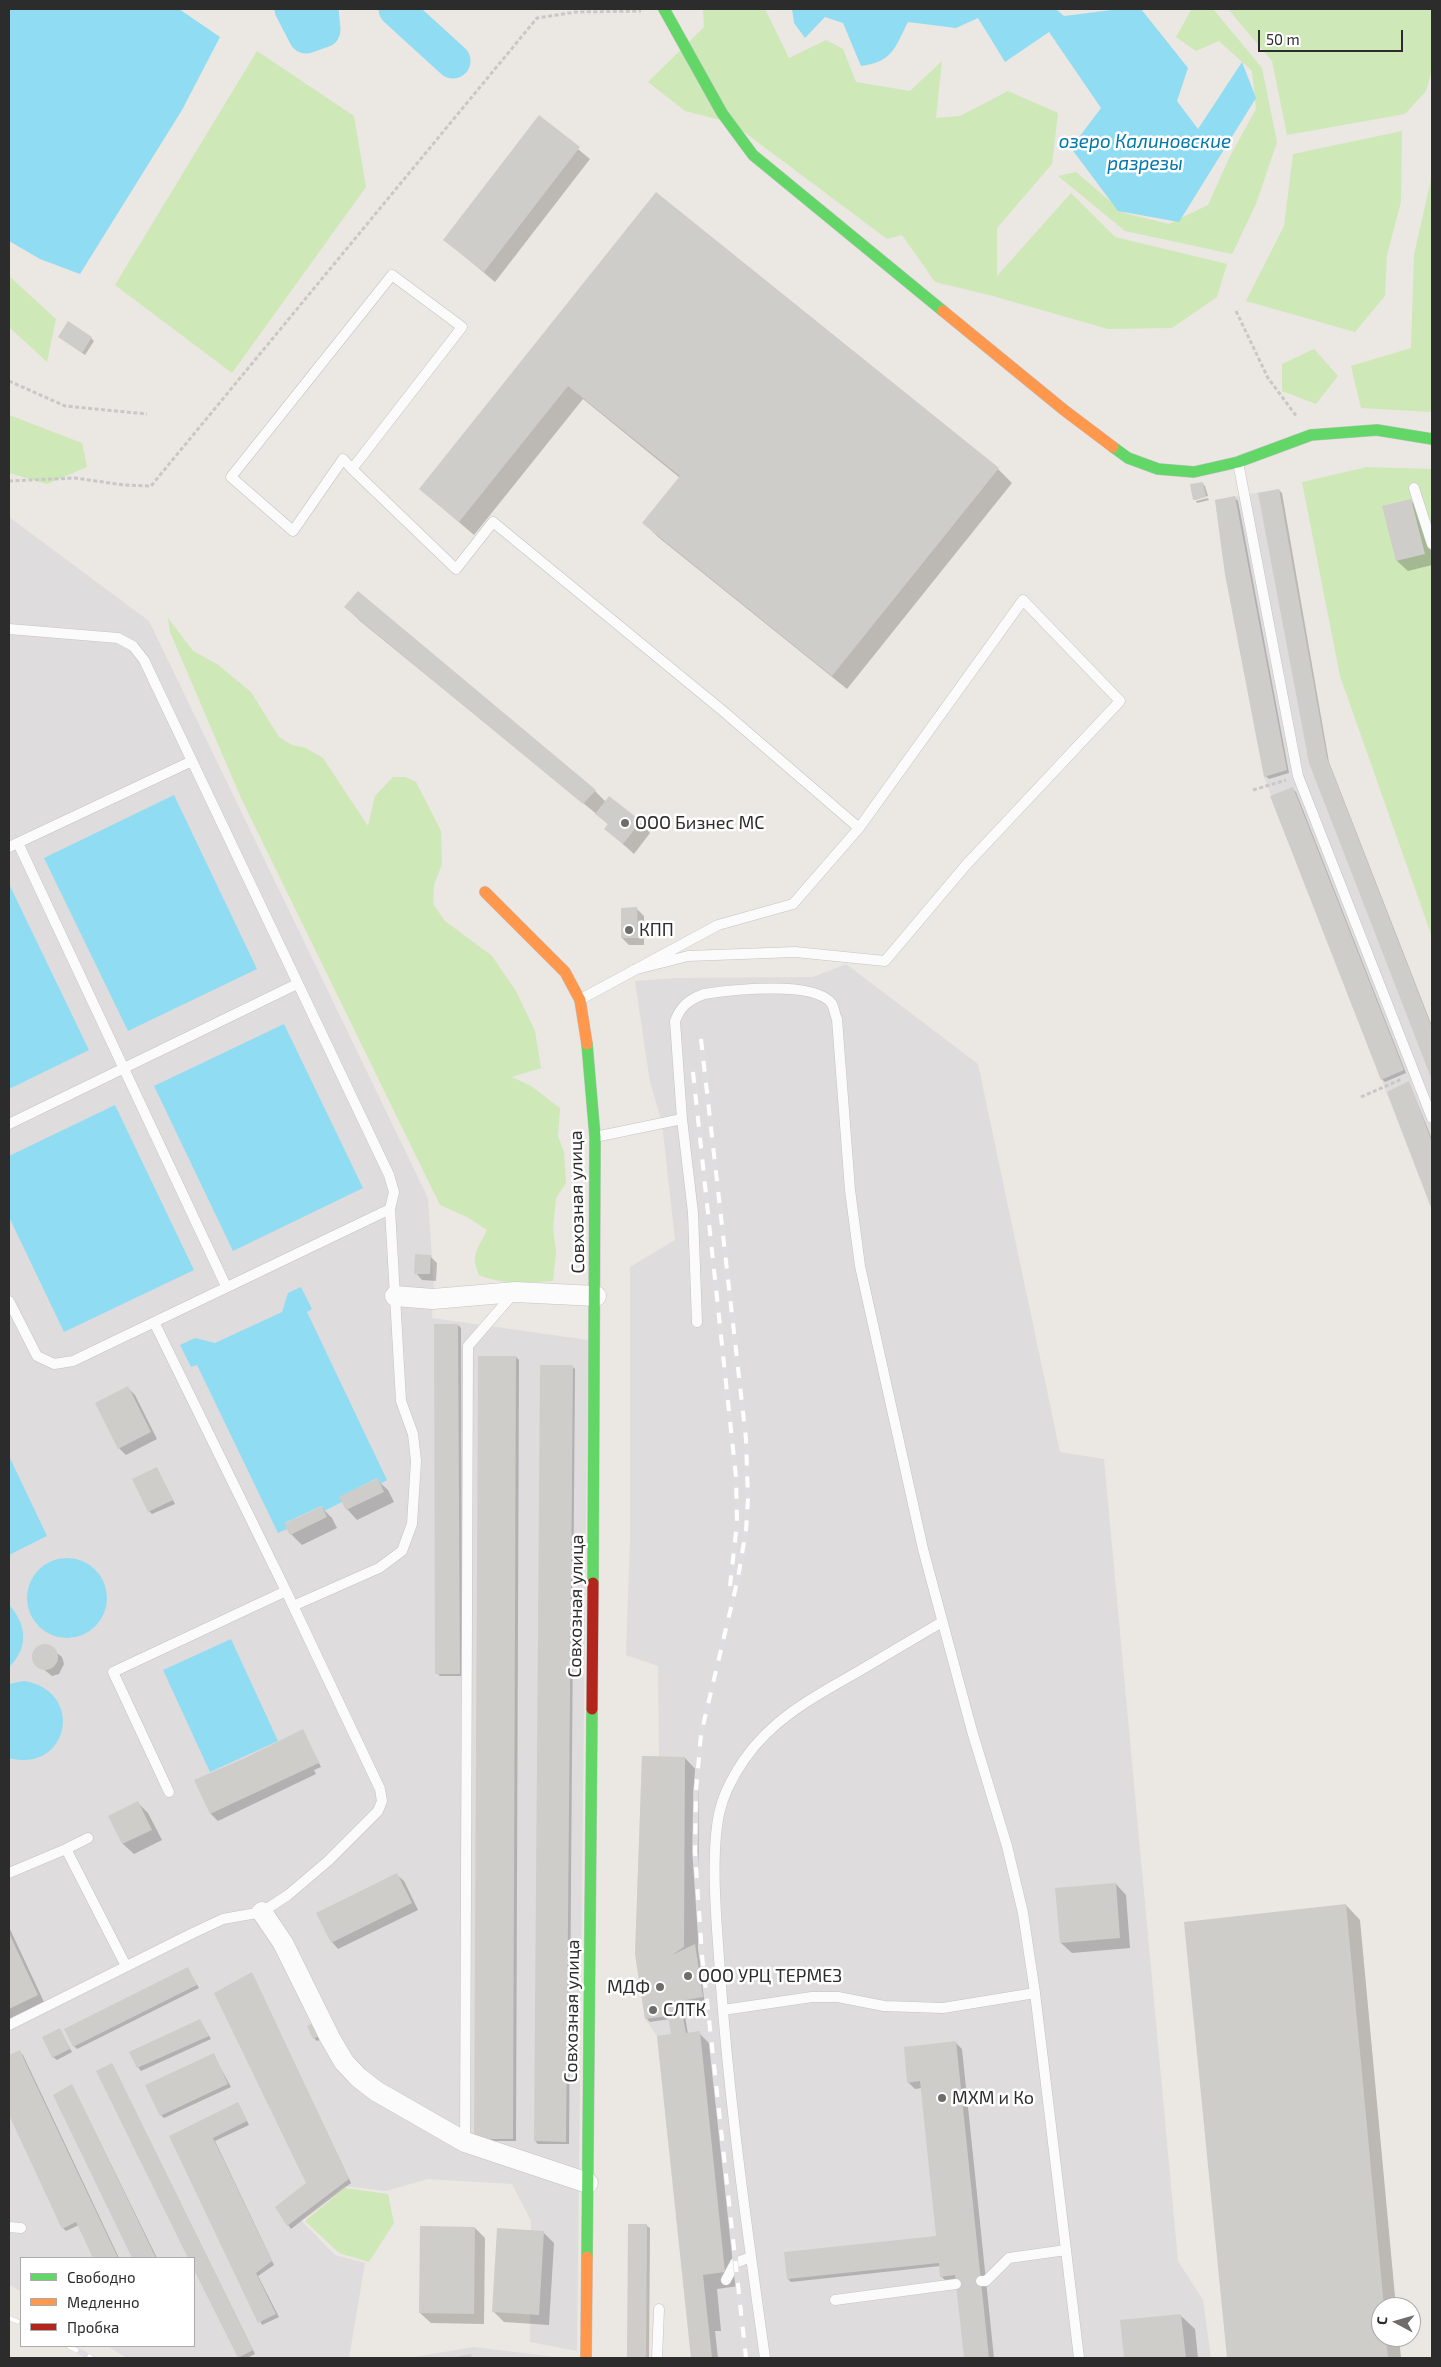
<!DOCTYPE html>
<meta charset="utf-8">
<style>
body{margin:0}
#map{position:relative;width:1441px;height:2367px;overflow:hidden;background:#ebe7e2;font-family:"Exo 2",sans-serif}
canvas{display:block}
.frame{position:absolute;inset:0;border:10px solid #2c2c2c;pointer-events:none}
.legend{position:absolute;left:20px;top:2257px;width:175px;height:90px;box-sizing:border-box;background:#fff;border:1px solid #ababab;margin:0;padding:6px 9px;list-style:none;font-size:15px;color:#2c2c2c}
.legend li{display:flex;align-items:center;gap:10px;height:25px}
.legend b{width:25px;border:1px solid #ababab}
.north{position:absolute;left:1371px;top:2297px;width:50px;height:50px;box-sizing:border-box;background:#fff;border:1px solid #ababab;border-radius:50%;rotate:276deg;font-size:14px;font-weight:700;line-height:20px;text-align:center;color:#2c2c2c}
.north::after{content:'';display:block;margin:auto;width:18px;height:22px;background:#6f6d6c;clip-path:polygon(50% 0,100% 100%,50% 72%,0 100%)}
.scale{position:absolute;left:1258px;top:30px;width:145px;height:22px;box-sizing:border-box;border:2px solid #2c2c2c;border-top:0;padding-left:6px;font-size:15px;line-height:18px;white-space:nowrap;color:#2c2c2c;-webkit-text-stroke:4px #fff;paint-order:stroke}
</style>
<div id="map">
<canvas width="1441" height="2367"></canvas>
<div class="frame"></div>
<ul class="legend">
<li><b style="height:6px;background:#63d668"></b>Свободно</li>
<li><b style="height:6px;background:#ff974d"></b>Медленно</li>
<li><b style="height:6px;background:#b3261e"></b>Пробка</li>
</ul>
<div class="north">С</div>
<div class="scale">50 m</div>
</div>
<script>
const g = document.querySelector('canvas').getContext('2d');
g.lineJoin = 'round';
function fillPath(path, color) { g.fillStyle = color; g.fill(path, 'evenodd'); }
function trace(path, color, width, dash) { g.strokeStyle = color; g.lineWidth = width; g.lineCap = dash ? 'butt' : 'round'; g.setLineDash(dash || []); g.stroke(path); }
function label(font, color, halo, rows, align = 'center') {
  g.font = font + ' "Exo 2",sans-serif'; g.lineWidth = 5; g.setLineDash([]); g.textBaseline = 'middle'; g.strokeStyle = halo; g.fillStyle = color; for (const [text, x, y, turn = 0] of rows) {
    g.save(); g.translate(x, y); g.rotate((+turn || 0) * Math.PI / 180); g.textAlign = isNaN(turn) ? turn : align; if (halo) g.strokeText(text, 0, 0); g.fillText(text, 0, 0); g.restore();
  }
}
const industrial = new Path2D(`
 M1279 489 1327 758 1432 1028V1210L1264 777 1225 574 1215 500Z
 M9 517 149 621 428 1198 434 1290 432 1318 588 1340 577 2351 530 2342 531 2221 512 2184 428 2179 386 2191 344 2186 301 2220 335 2255 365 2263 349 2358H127L107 2346H194V2258H21V2292L9 2284Z
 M846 964 978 1064 1060 1452 1104 1459 1178 2261 1203 2300 1211 2358H691L657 2036 645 2019 635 1954 642 1756H659L658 1666 626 1655 630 1542V1267L675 1240 662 1123 650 1082 635 981 678 978 813 977Z
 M474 2347 556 2357V2358H408Z`);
const green = new Path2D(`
 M703 9H765L789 58 826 40 843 49 856 82 910 91 942 61 936 118 960 116 1008 91 1058 113 1052 164 997 228V276L1071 193 1115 237 1227 264 1217 297 1172 328 1108 329 993 296 935 282 902 235 887 239 732 123 685 111 648 82 704 27Z
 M1196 9H1213L1262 68 1277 142 1256 204 1232 254 1125 231 1058 176 1076 172 1124 213 1169 224 1208 205 1230 156 1256 109 1252 71 1219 41 1196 51 1176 37 1191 10Z
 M1228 9H1432V70L1426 91 1405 114 1287 135 1272 61Z
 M257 51 354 116 366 187 232 373 115 285Z
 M1402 131 1401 202 1387 255 1385 296 1355 332 1246 301 1284 226 1293 154Z
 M1432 175V412L1361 408 1351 366 1411 348 1414 255Z
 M9 276 56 319 47 362 9 327Z
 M1314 349 1338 376 1316 404 1282 391V364Z
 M9 415 82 443 87 467 47 484 9 473Z
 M1367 467 1432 469V937L1340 676 1302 482Z
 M168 618 193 651 217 664 251 692 279 737 292 745 306 748 323 758 368 826 375 796 393 777H405L416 782 441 831 442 864 434 885 433 904 445 921 492 956 516 991 535 1031 541 1068 512 1077 531 1086 560 1108 558 1136 564 1152 566 1183 556 1198 553 1228 556 1252 553 1281C530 1283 501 1285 479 1275 470 1255 478 1249 487 1230L467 1217 440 1205 241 798 170 632Z
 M345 2188 388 2194 394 2223 369 2262 339 2253 305 2221Z`);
const water = new Path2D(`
 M9 9H179L220 37 182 110 80 274 40 259 9 241Z
 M792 9H1056L1064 16 1120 9H1141L1188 68 1177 101 1198 129 1242 62 1256 98 1179 222 1118 211 1071 148 1101 108 1049 32 1005 62 978 18 956 28 908 22C895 47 893 62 861 66L843 23 825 17 805 38 794 23Z
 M174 795 257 969 128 1031 44 858Z
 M9 884 89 1050 9 1089Z
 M284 1024 363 1188 233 1251 154 1086Z
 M115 1105 194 1270 64 1332 9 1217V1156Z
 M301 1287 312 1309 307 1312 387 1480 380 1484 377 1478 340 1497 342 1502 324 1511 321 1506 285 1523 287 1529 278 1533 197 1365 191 1367 180 1345 195 1338 215 1343 282 1312 288 1293Z
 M9 1456 47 1536 9 1555Z
 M27 1598a40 40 0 1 1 80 0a40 40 0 1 1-80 0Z
 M9 1605C27 1624 29 1648 9 1667Z
 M231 1639 278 1741 210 1772 163 1670Z
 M24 1681C86 1691 69 1774 9 1758V1684Z`);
const shadow = new Path2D(`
 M539 117 590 159 495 282 445 240Z
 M656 194 998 469 1012 483 847 689 658 537 644 523 680 478 583 399 474 535 420 489Z
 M60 337 91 338 94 341 85 355Z
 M1202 483 1205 486 1208 496 1195 500 1191 485Z
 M1279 490 1282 493 1329 762 1432 1026V1079L1310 763Z
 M1208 498 1209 500 1197 503 1196 501Z
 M1235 498 1238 501 1289 773 1269 779 1266 776Z
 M1410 500 1421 511 1432 555V565L1408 571 1397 561Z
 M346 607 595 791 606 802 640 822 650 833 634 854 606 829 609 825 599 816 360 621Z
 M1293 789 1296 792 1406 1073 1385 1082 1382 1079Z
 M637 909 644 916V945H629L622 938Z
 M1409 1083 1432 1139V1207L1388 1093Z
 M430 1256 437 1263 436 1281 422 1280 416 1273Z
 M458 1325 461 1328 462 1676H440L437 1673Z
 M516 1357 519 1360 516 2141H478Z
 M572 1366 575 1369 569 2144H538L535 2141Z
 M128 1388 135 1395 157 1439 126 1455 119 1448Z
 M157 1469 175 1504 152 1514 149 1511Z
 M377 1480 388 1490 394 1502 357 1520 347 1509Z
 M321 1507 332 1518 337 1528 302 1545 291 1534Z
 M47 1645 62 1657 64 1664 59 1674 52 1676 36 1663 34 1656 40 1647Z
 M303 1731 321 1767 314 1770 316 1774 218 1821 211 1814 196 1781 246 1759Z
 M685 1758 699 1773 698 1949 706 2000 683 2004 688 2034 699 2033 713 2047 739 2286 717 2289 721 2331H715L718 2358H692L658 2037 673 2035 670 2019 650 2022 647 2019Z
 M138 1803 148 1813 162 1840 134 1854 123 1844 110 1816Z
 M397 1875 404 1881 418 1910 338 1949 332 1942Z
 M1116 1884 1126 1895 1130 1948 1072 1953 1061 1943Z
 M1346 1905 1360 1920 1396 2307H1381V2337H1399L1401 2358H1228L1185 1923Z
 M9 1927 44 2002 9 2019Z
 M187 1968 199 1988 77 2049 74 2046Z
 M252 1974 351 2183 291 2229 276 2208 308 2183Z
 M200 2021 211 2039 141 2071 138 2067 130 2052Z
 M313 2025 321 2039 317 2041 314 2038Z
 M60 2030 72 2052 57 2060 53 2057Z
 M955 2042 962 2049 994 2358H965L957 2282 948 2283 941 2276 940 2266 791 2282 788 2279 938 2239 922 2088 915 2089 908 2082Z
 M20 2052 23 2055 119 2258H94L79 2225 66 2231 63 2228 9 2113V2057Z
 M213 2054 231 2087 164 2118 161 2115Z
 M112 2064 255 2354 247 2358H239L194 2267V2258H190L98 2071Z
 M71 2086 74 2089 157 2258H134L54 2095Z
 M238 2103 249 2125 215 2141 274 2265 258 2276 279 2317 262 2325 171 2137Z
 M629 2225H646L650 2228 649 2358H628Z
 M475 2228 485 2238 484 2324 431 2323 420 2313Z
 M543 2232 554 2243 549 2325 504 2322 494 2312Z
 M1180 2315 1195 2329 1198 2358H1125L1121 2321Z`);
const river = new Path2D(`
 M292 9 306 36 323 30 321 9
 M396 9 453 61`);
const building = new Path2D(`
 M539 115 580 147 484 272 443 240Z
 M656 192 999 468 832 676 642 523 680 476 568 386 459 522 419 489Z
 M68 321 92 337 82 353 58 337Z
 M1203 482 1206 497 1193 500 1190 484Z
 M1279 489 1327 758 1432 1028V1080L1309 763 1258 493Z
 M1235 496 1287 770 1264 777 1225 574 1215 500Z
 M1411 499 1425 554 1396 561 1382 506Z
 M358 591 596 790 583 804 344 607Z
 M1293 787 1404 1070 1381 1080 1270 796Z
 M609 796 641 821 623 844 604 829 608 824 595 814Z
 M637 907 638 938H621V908Z
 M1409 1081 1432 1142V1210L1387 1092Z
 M415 1254 431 1255 430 1274H414Z
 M434 1324H458L460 1674H435Z
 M478 1356H516L513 2139H474Z
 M540 1365H573L566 2142 534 2141Z
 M128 1386 151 1432 118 1449 95 1403Z
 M157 1467 173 1500 148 1512 132 1479Z
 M378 1478 384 1492 346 1510 339 1497Z
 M322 1506 327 1517 290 1535 284 1524Z
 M32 1657a13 13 0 1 1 26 0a13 13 0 1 1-26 0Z
 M303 1729 319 1763 210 1814 194 1780 245 1758Z
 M642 1756 685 1757 684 1947 672 1955 695 1944 703 1997 680 2001 686 2033 700 2031 725 2272 703 2275 712 2358H691L657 2036 671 2034 668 2016 645 2019 635 1954Z
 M138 1801 152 1830 122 1844 108 1816Z
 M397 1873 412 1903 331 1943 316 1913Z
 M1116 1883 1120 1938 1060 1943 1055 1888Z
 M1346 1904 1384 2307H1381V2337H1386L1388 2358H1227L1184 1922Z
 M9 1933 38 1995 9 2009Z
 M188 1967 197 1985 73 2047 64 2029Z
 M252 1972 349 2179 287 2226 275 2207 306 2183 214 1993Z
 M200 2019 209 2036 137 2068 129 2052Z
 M313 2023 319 2036 313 2039 307 2026Z
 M60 2028 70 2049 52 2058 42 2037Z
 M956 2041 989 2358H964L955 2275 940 2277 939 2263 787 2279 784 2252 936 2236 920 2081 907 2083 904 2047Z
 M20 2050 28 2068 118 2258H93L76 2222 62 2229 9 2115V2055Z
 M214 2053 228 2084 160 2116 145 2085Z
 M112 2063 253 2350 238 2358 194 2270V2258H188L96 2071Z
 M72 2084 156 2258H132L53 2095Z
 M238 2102 247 2121 213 2138 272 2261 256 2273 276 2314 258 2323 169 2136Z
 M628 2224H647L646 2358H627Z
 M420 2226 475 2227 474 2314 419 2313Z
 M497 2228 544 2231 539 2315 492 2312Z
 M1181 2314 1186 2358H1124L1120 2320Z
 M471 2354 472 2358H454V2357Z`);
const path = new Path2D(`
 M1236 311 1268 378 1297 417
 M9 381 65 406 147 414
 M9 481 75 478 124 485 151 486 537 18 576 12 641 11
 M1253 790 1286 780
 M1361 1097 1402 1079`);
const lane = new Path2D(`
 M1238 462 1298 776 1432 1118
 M352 469 343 459 293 531 231 477 392 275 462 327 352 469 456 569 493 522 723 711 859 828
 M1414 488 1432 544
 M9 629 118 638 133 646 144 660 389 1175 394 1192 390 1209 401 1401 413 1434 416 1461 412 1524 402 1551 379 1568 293 1606
 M18 843 226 1286
 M9 847 192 761
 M581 999 718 925 793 904 859 828 1023 600 1120 701 966 865 885 961 795 952 688 956 633 970
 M9 1124 297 984
 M595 1137 682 1119
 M9 1301 37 1356 54 1364 73 1361 390 1209
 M154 1322 286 1591
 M697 1322 693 1213 682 1119 675 1021C681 1006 688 1000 704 994 730 990 816 980 832 1004 834 1008 835 1015 837 1019L850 1190 860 1266 923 1549 972 1731 1007 1846 1023 1913 1035 1993
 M66 1849 88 1838
 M9 1873 66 1849 126 1966
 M723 2010 812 1997H838L884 2006 943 2008 1035 1993 1079 2358
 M9 2025 193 1933 223 1919 262 1912 288 1895 328 1861 378 1811 382 1801 380 1789 286 1591 113 1672 169 1792
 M465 2142 468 1346 514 1293
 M9 2227 21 2228
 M726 2280 735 2263 751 2257
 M981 2281H986L1009 2258 1066 2250
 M835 2300 956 2284
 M657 2358 659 2309
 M765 2358C747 2230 729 2101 720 1972 717 1926 710 1859 719 1814 723 1795 733 1776 744 1760 771 1720 813 1697 854 1674 883 1657 913 1639 942 1622`);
const street = new Path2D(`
 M395 1296 433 1299 515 1292 596 1296
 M262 1912 283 1943 330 2038 344 2062 358 2077 376 2091 465 2142 588 2183`);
const fast = new Path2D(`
 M664 9 722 113 753 155 943 311
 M1113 447 1128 458 1158 469 1194 472 1238 462 1311 435 1377 430 1432 439
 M587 1044 595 1137 593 1583
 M587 2257 592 1709`);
const slow = new Path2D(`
 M943 311 1064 410 1113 447
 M485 892 565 972 580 1000 587 1044
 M586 2358 587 2257`);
const jam = new Path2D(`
 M592 1709 593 1583`);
const rail = new Path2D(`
 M701 1039 746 1439 748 1499 746 1530 738 1578 701 1734 696 1791 695 1852 702 1955 746 2358
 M693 1072 736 1477 737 1523 730 1586
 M9 2318 21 2323
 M68 2346 92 2358`);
const markers = [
 [625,823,5,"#6f6d6c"],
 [629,930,5,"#6f6d6c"],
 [688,1976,5,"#6f6d6c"],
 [660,1987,5,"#6f6d6c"],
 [653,2010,5,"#6f6d6c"],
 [942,2098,5,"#6f6d6c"]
];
const poiNames = [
 ["ООО Бизнес МС",635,823],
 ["КПП",639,930],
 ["ООО УРЦ ТЕРМЕЗ",698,1976],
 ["МДФ",650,1987,"right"],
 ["СЛТК",663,2010],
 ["МХМ и Ко",952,2098]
];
const streetNames = [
 ["Совхозная улица",577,1202,-91],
 ["Совхозная улица",576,1606,-89],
 ["Совхозная улица",572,2011,-89]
];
const waterNames = [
 ["озеро Калиновские",1145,142],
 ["разрезы",1145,164]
];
fillPath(industrial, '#dfdcde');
fillPath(green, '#cee8b8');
fillPath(water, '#90dcf2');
fillPath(shadow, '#0003');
trace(river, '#90dcf2', 35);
fillPath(building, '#cfcdc9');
trace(lane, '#c4c3c3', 11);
trace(street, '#c4c3c3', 21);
trace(fast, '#c4c3c3', 12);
trace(slow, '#c4c3c3', 12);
trace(jam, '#c4c3c3', 12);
trace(path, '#c8c8c7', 3, [4, 2.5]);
trace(lane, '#fcfbfb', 10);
trace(street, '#fcfbfb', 20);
trace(fast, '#63d668', 11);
trace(slow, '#ff974d', 11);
trace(jam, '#b3261e', 11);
trace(rail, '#dedee0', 5.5);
trace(rail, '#fff', 4, [11]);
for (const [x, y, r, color] of markers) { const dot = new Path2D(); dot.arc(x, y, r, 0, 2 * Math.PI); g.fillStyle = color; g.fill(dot); trace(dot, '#fff', 2); }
label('18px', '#2c2c2c', '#fff', poiNames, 'left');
label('18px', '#2c2c2c', '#fff', streetNames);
label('italic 19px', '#0277ab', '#fff', waterNames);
</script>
